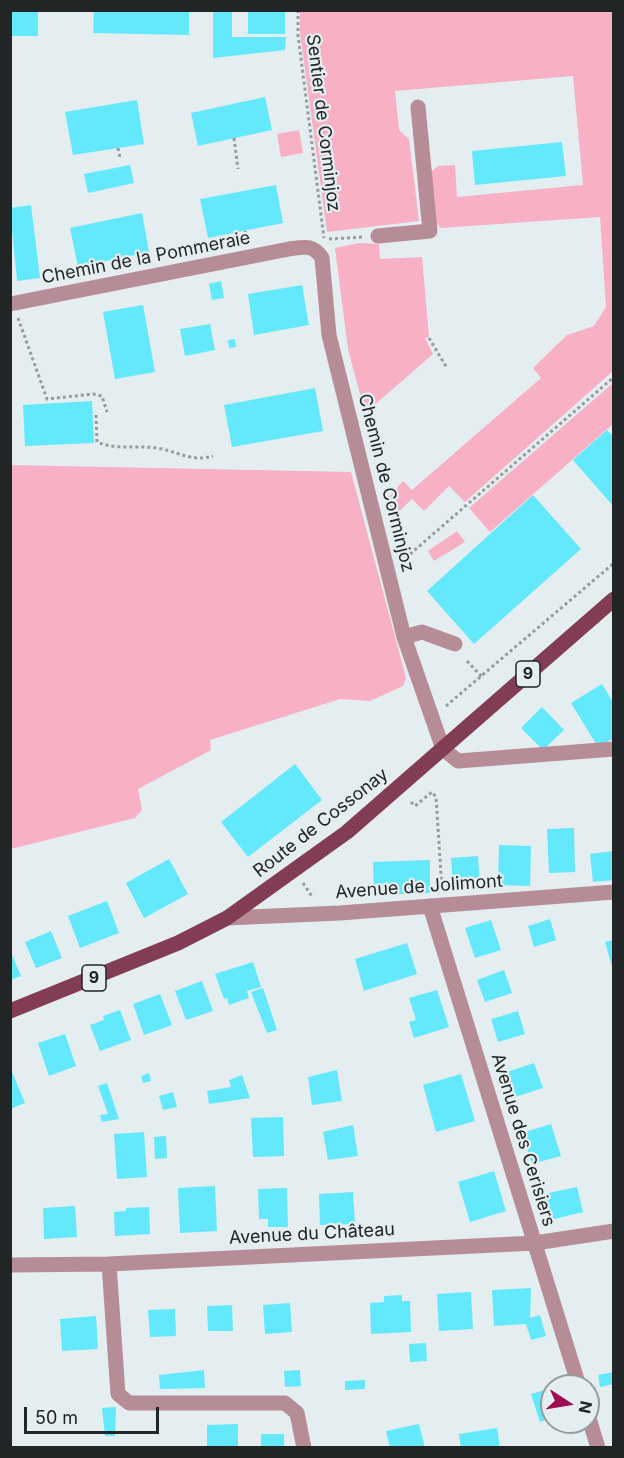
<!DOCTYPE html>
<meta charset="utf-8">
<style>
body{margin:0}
#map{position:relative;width:624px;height:1458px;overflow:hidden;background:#e4edef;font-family:Inter,sans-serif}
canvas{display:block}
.frame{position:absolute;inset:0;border:12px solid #212525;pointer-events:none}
.north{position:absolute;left:540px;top:1374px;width:60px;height:60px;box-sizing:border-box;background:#e4edef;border:2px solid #969d9e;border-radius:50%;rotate:102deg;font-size:16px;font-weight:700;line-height:24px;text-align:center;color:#212525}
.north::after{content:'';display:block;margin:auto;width:21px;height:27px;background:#9f0b53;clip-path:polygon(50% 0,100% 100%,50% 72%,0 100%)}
.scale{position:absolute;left:24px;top:1407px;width:135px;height:27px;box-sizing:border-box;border:3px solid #212525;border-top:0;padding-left:8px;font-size:18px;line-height:21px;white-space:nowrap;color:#212525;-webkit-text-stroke:4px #e4edef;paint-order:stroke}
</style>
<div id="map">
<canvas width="624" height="1458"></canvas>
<div class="frame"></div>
<div class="north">N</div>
<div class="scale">50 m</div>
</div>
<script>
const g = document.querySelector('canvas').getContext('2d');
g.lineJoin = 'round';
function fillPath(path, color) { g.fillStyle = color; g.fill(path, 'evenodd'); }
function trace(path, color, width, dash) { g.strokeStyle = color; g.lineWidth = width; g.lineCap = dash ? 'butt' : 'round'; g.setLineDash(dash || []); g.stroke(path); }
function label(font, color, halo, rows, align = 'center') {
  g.font = font + ' Inter,sans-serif'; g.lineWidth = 4.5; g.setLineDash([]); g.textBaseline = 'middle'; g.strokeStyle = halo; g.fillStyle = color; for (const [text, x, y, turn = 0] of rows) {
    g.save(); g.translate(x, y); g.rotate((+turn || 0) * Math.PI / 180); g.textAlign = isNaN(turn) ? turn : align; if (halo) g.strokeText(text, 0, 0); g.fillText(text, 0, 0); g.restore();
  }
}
const green = new Path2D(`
 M300 11H613V371L465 502 449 486 424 511 412 499 392 518 388 498 403 481 412 490 541 378 533 368 567 335 594 326 606 307 600 217 441 228 435 222 431 172 438 166 455 165 457 197 583 185 573 76 395 91 399 130 409 139 419 221 327 232 300 32Z
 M299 130 303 153 281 157 277 134Z
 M359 243 379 244 380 259 422 257 429 337 425 338 433 354 365 413 348 349 335 248Z
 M613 383V424L490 532 469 508Z
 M10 465 351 472 406 678 403 686 370 701 340 699 210 740 211 750 138 789 142 810 135 818 11 849Z
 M457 531 465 542 434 561 428 551Z`);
const building = new Path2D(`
 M10 10H38V36H10Z
 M94 10H189V35L93 33Z
 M213 10H232V37H286L285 50 213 58Z
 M248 10H285V34H248Z
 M265 97 272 130 198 146 191 113Z
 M137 100 144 144 73 155 65 112Z
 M562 142 566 176 475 185 472 151Z
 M130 165 134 183 88 193 84 174Z
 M276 185 283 223 208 238 200 199Z
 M31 205 40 278 17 281 10 208Z
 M142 213 149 252 78 267 70 228Z
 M221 281 224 298 212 300 209 284Z
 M302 285 309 325 254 335 248 294Z
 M143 305 155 372 115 379 103 312Z
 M210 324 215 350 185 356 180 329Z
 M235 339 236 347 229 348 228 340Z
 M315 388 323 431 232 447 224 405Z
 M92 401 94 443 25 446 23 405Z
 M607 430 614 437V507L573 460Z
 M533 495 581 549 474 644 427 591Z
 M602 684 614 704V738L598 747 571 703Z
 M542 707 564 730 543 750 521 728Z
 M295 764 322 800 248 857 221 822Z
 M574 828 575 872 549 873 547 829Z
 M499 845 531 846 530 886 498 885Z
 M614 851V880L593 882 590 854Z
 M478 856 480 886 453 887 451 858Z
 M169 859 188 894 144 918 126 883Z
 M430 860V893L374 895 373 862Z
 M107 901 119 933 80 948 68 916Z
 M550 919 556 940 534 947 528 926Z
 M491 920 501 950 475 958 465 928Z
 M51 931 62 958 36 968 25 942Z
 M614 940V970H613L605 942Z
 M407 943 417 974 364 991 355 959Z
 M10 950 21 976 10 980Z
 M253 962 261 987 247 991 249 998 229 1005 227 998 224 999 215 974Z
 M504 970 512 993 485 1002 477 980Z
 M202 981 213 1011 186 1020 175 991Z
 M263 988 277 1030 267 1033 251 992Z
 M437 990 449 1027 414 1038 409 1022 416 1020 409 998Z
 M160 994 172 1025 144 1035 133 1004Z
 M120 1010 131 1040 100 1051 90 1025 104 1020 103 1016Z
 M518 1011 525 1034 498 1042 491 1019Z
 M65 1034 76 1066 49 1076 38 1043Z
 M534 1063 543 1088 512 1098 504 1073Z
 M10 1067 25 1103 10 1109Z
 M337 1070 342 1101 312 1105 308 1077Z
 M149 1073 151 1081 143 1083 141 1076Z
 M461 1074 475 1121 436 1132 423 1085Z
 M242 1075 250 1098 209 1104 207 1091 231 1087 229 1080Z
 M107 1083 119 1119 102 1122 100 1115 108 1114 98 1086Z
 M173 1092 177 1107 163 1110 159 1096Z
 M283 1117 284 1156 253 1157 251 1118Z
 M551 1124 561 1156 532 1164 522 1133Z
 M353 1125 358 1156 328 1160 323 1132Z
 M144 1132 147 1177 117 1179 114 1134Z
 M166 1136 167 1158 155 1159 154 1137Z
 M494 1171 506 1211 470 1222 458 1182Z
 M215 1186 217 1231 180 1233 178 1188Z
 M577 1187 583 1212 550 1220 544 1194Z
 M287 1188 288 1227H268V1219H259L258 1189Z
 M353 1192 355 1224 320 1225 319 1194Z
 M75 1206 77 1237 44 1239 43 1208Z
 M149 1207 150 1234 115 1236 114 1212 126 1211V1208Z
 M531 1288 530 1318 540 1315 546 1336 531 1340 526 1324 494 1326 492 1290Z
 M471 1292 473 1329 439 1331 437 1294Z
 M402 1295V1301H410L411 1332 371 1334 370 1303 384 1302V1296Z
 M290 1303 292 1332 265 1334 263 1305Z
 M232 1305 233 1331H208L207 1306Z
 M175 1309 176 1336 150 1337 148 1310Z
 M96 1316 98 1349 62 1351 60 1319Z
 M426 1343 427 1361 410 1362 409 1344Z
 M204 1370 205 1388 160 1389 159 1375Z
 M300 1370 301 1386 285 1387 284 1371Z
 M614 1372V1384L600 1387 598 1375Z
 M365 1380V1389L345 1390V1381Z
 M552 1388V1418L540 1422 531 1394Z
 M116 1407 115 1436H105L102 1408Z
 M238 1424V1448H207V1425Z
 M419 1424 425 1448H390L386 1431Z
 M497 1428 500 1448H461L459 1434Z
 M261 1434H284V1448H261Z`);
const path = new Path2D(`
 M298 10V35L324 238
 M234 138 238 169
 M118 148 120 158
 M245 231 247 242
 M329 239 364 237
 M18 318 47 399 93 394 102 396 107 412
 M429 338 447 368
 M96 415 97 442C118 451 140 444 162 449 180 453 194 462 213 456
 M401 562 614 377
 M467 661 482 677
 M446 706 614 563
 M411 802 415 806 432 792 436 797 442 890
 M303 883 313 898`);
const minor = new Path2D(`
 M378 236 430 231 418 107
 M10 304 289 249C304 247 313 244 322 258L329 335 404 637 443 749 458 761 614 749
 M404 637 422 632 455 644
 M430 906 579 1386
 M227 918 340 913 614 892
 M109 1264 118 1394 129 1403H285L297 1413 304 1448
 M10 1265 109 1264 535 1243 614 1231
 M588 1415 598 1448`);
const major = new Path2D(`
 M10 1011 178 943 227 918 347 832 614 599`);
const shields = [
 [528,674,24],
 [94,978,24]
];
const shieldNames = [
 ["9",528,674],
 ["9",94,978]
];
const streetNames = [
 ["Sentier de Corminjoz",323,123,83],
 ["Chemin de la Pommeraie",146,258,-11],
 ["Chemin de Corminjoz",386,483,76],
 ["Route de Cossonay",321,823,-38],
 ["Avenue de Jolimont",419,887,-4],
 ["Avenue des Cerisiers",523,1140,73],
 ["Avenue du Château",312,1234,-3]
];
fillPath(green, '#f8b0c5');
fillPath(building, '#64e9fc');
trace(path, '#959c9d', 3, [3, 3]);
trace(minor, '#b68c97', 15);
trace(major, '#823c54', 15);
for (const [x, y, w] of shields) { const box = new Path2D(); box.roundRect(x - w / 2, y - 13, w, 26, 4.5); g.fillStyle = '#e4edef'; g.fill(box); trace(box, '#212525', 1.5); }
label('bold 16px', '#212525', null, shieldNames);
label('18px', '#212525', '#e4edef', streetNames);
</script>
